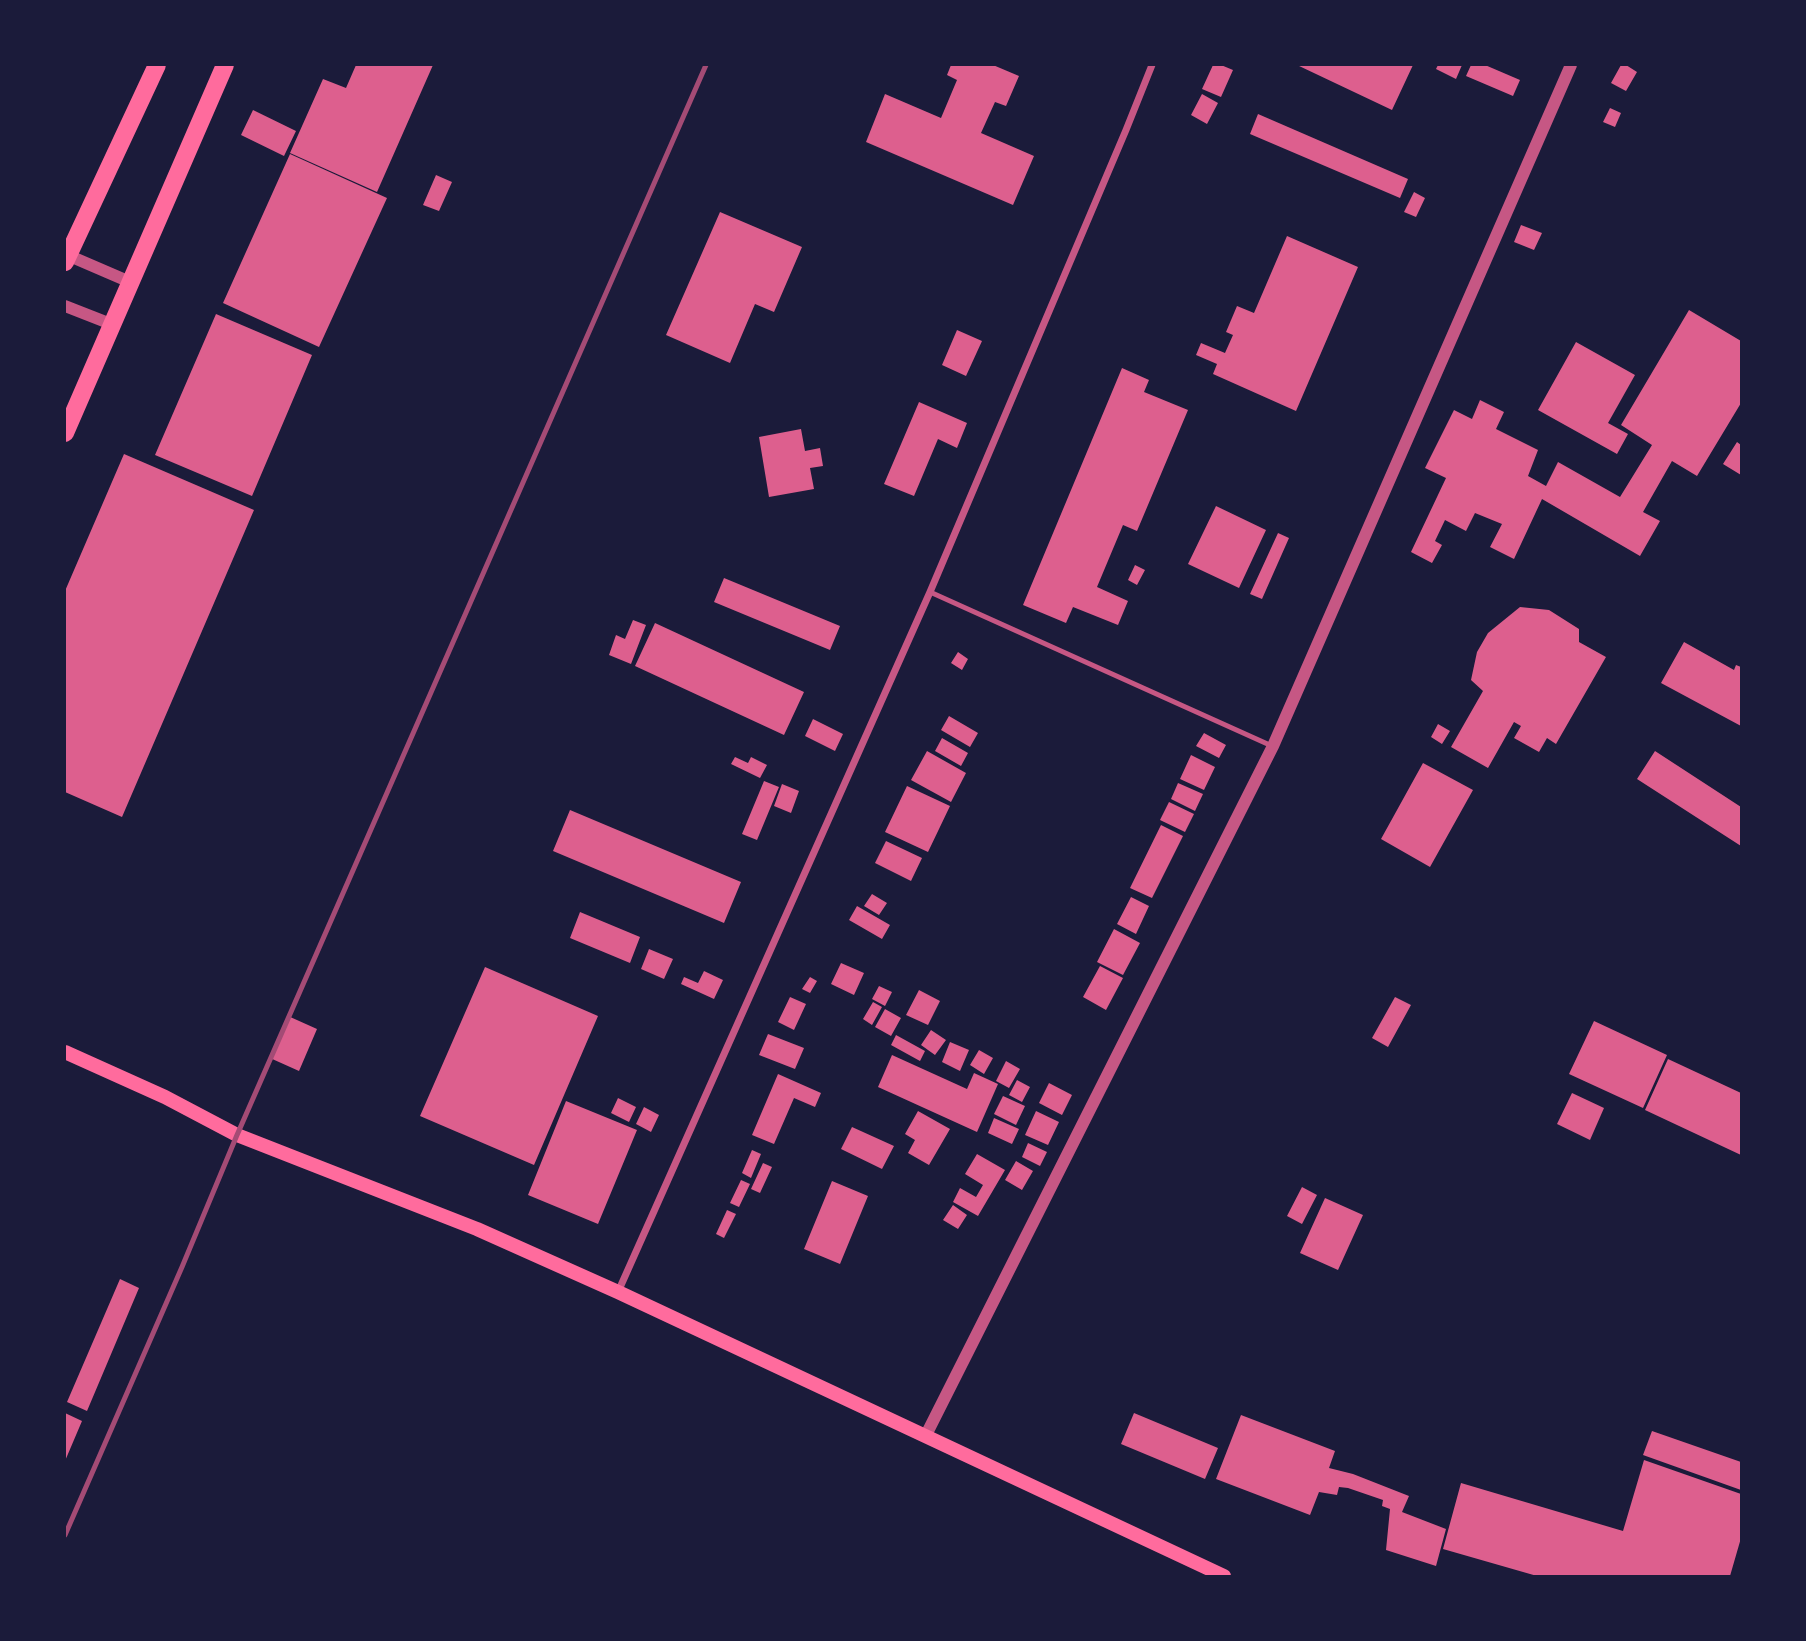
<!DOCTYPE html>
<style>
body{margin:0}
#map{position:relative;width:1806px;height:1641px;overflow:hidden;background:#1b1b3a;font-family:Rubik,sans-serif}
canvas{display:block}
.frame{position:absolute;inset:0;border:66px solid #1b1b3a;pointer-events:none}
</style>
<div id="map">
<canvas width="1806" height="1641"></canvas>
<div class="frame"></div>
</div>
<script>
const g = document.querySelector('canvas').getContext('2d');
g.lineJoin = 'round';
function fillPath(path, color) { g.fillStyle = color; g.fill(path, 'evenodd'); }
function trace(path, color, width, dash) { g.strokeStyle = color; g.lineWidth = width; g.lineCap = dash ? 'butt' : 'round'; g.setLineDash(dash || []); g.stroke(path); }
const building = new Path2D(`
 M356 65H433L377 192 290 153 323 79 346 88Z
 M951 65H993L1019 76 1006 106 995 102 981 133 1034 156 1013 205 866 142 885 94 941 118 957 80 947 75Z
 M1213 65H1221L1233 70 1221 97 1202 89Z
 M1297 65H1413L1392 110Z
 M1438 65H1462L1456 79 1436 69Z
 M1471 65H1485L1520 80 1513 96 1466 76Z
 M1621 65H1626L1637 72 1626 91 1611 83Z
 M1202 94 1218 103 1207 124 1191 115Z
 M1610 108 1621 113 1615 127 1603 122Z
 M253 110 296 131 284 156 241 135Z
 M1258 114 1408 179 1400 198 1250 134Z
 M290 154 387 198 319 347 223 303Z
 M436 175 452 182 439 211 423 205Z
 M1414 192 1425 198 1416 217 1404 212Z
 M720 212 802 247 774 312 755 304 730 363 666 335Z
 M1521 225 1542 233 1534 250 1514 242Z
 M1287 236 1358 267 1296 411 1213 374 1217 364 1196 355 1201 343 1225 353 1233 335 1226 332 1237 306 1254 313Z
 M1689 310 1741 341V403L1697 476 1672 461 1643 512 1660 521 1640 556 1542 499 1514 559 1490 547 1502 524 1475 513 1466 531 1445 520 1435 541 1442 545 1432 563 1411 552 1446 478 1425 468 1454 410 1472 419 1480 400 1504 412 1496 429 1538 450 1528 476 1546 486 1558 462 1620 497 1652 445 1621 425Z
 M216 314 312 355 252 496 155 455Z
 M957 330 982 341 966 376 942 365Z
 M1576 342 1635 375 1608 423 1628 434 1617 454 1538 410Z
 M1122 368 1149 380 1144 392 1188 410 1137 531 1123 525 1097 587 1128 601 1118 625 1073 607 1066 623 1023 605Z
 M919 402 967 423 957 448 938 439 914 496 884 484Z
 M801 429 805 451 820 448 823 466 810 468 814 489 769 497 759 437Z
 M1737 442 1741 445V475L1723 464Z
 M124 454 254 510 122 817 65 792V591Z
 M1216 506 1266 530 1239 588 1188 564Z
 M1278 533 1289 538 1262 599 1250 594Z
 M1135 565 1145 570 1137 585 1128 580Z
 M724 578 840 626 830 650 714 602Z
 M1520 607 1549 610 1579 629V642L1606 657 1556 744 1547 738 1539 752 1514 738 1521 726 1514 722 1488 768 1451 747 1483 691 1471 680 1477 652 1488 633Z
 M633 620 646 625 631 664 609 655 616 635 625 639Z
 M655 623 804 692 784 735 635 666Z
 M1684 642 1734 670 1736 665 1741 667V726L1661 683Z
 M958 652 968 659 962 670 951 663Z
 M949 716 978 733 970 747 941 730Z
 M813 719 843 734 835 751 805 736Z
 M1438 724 1450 731 1442 744 1431 737Z
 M1204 733 1226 745 1219 758 1196 746Z
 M942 738 968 753 961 766 935 751Z
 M927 751 966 773 951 802 911 780Z
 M1655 751 1741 807V846L1637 779Z
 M1191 755 1215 767 1204 790 1180 779Z
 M735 757 748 763 751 757 767 765 760 778 731 764Z
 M1423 763 1473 790 1430 867 1381 839Z
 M764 781 779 787 757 840 742 834Z
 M1178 783 1203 794 1195 811 1171 799Z
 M782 784 799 791 791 813 774 806Z
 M907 786 950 806 928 852 885 832Z
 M1169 802 1194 814 1185 832 1160 820Z
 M570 810 741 882 724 923 553 851Z
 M1161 825 1183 836 1152 898 1130 888Z
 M886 841 922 858 911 881 875 863Z
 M872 894 887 903 879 915 864 906Z
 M1131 897 1149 906 1136 934 1117 924Z
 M857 906 890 925 882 939 849 920Z
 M580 912 640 937 630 963 570 938Z
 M1114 929 1140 943 1123 975 1097 962Z
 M649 949 673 959 664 979 641 969Z
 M841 963 864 973 854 995 831 984Z
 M1100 966 1123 978 1106 1010 1083 997Z
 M485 967 598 1016 534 1165 420 1116Z
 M704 971 723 980 714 999 681 984 684 977 698 983Z
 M810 977 817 981 810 993 802 989Z
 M879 986 892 992 885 1006 872 999Z
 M919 990 940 1001 928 1025 906 1015Z
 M790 997 806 1004 794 1030 778 1022Z
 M1395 997 1411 1005 1388 1047 1372 1038Z
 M873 1002 882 1007 872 1025 863 1019Z
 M885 1009 901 1018 891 1036 875 1027Z
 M288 1016 317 1029 299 1071 270 1058Z
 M1594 1021 1667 1055 1643 1108 1569 1074Z
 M931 1030 946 1040 935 1055 921 1045Z
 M768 1034 804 1048 795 1069 759 1055Z
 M896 1035 925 1051 920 1061 891 1045Z
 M950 1042 969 1050 960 1071 942 1062Z
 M979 1050 993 1058 984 1074 970 1065Z
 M892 1055 967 1089 974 1073 998 1084 977 1132 878 1087Z
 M1668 1059 1741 1093V1155L1645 1110Z
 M1006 1061 1020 1069 1009 1088 996 1081Z
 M778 1074 821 1093 815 1107 794 1098 774 1144 752 1135Z
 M1017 1080 1030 1087 1022 1102 1009 1095Z
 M1049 1083 1072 1095 1062 1115 1039 1103Z
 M1572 1093 1604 1108 1590 1140 1557 1124Z
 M1003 1096 1025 1106 1016 1125 994 1114Z
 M618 1098 636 1107 629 1122 611 1113Z
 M566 1101 637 1130 598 1224 528 1195Z
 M644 1107 659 1115 651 1132 636 1124Z
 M918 1111 950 1129 929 1165 908 1153 915 1140 905 1134Z
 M1036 1111 1059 1122 1048 1145 1025 1135Z
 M994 1118 1019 1129 1012 1144 988 1133Z
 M852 1127 894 1146 882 1169 841 1149Z
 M1028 1143 1047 1152 1040 1166 1022 1157Z
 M752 1150 761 1154 751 1178 742 1173Z
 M977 1154 1005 1170 978 1216 953 1202 960 1188 976 1197 983 1185 965 1174Z
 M1016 1161 1033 1171 1022 1190 1005 1180Z
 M763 1163 772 1167 760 1193 751 1189Z
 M741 1180 750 1184 739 1207 730 1203Z
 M832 1181 868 1196 840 1264 804 1249Z
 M1302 1187 1317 1195 1302 1224 1287 1216Z
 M1325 1198 1363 1215 1338 1270 1300 1253Z
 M953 1205 967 1215 958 1229 943 1220Z
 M727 1210 736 1214 724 1238 716 1234Z
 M120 1279 139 1288 87 1411 67 1402Z
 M65 1413 82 1421 65 1461Z
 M1134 1413 1218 1448 1205 1479 1121 1444Z
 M1241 1415 1335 1451 1329 1468 1353 1474 1409 1496 1402 1512 1446 1529 1436 1566 1386 1550 1390 1509 1382 1506 1383 1500 1348 1488 1339 1487 1337 1495 1319 1492 1310 1515 1216 1479Z
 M1652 1431 1741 1462V1490L1643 1455Z
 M1644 1460 1741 1494V1538L1730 1576H1537L1443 1549 1461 1483 1623 1531Z`);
const service = new Path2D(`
 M930 592 1272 746`);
const minor = new Path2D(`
 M618 1292 930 592 1126 130 1152 65`);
const tertiary = new Path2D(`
 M65 254 130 282
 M65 306 111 324
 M926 1435 1273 746 1571 65`);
const secondary = new Path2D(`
 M65 1052 165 1097 237 1135 477 1229 618 1292 1224 1576`);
const primary = new Path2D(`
 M65 262 157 65
 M65 433 225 65`);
const rail = new Path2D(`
 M65 1535 182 1267 237 1135 706 65`);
fillPath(building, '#dd5f8e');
trace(service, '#c65784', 5);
trace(minor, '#c65784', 7);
trace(tertiary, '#c65784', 12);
trace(secondary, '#ff6b9d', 14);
trace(primary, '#ff6b9d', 18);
trace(rail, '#a44b75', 5);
</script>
